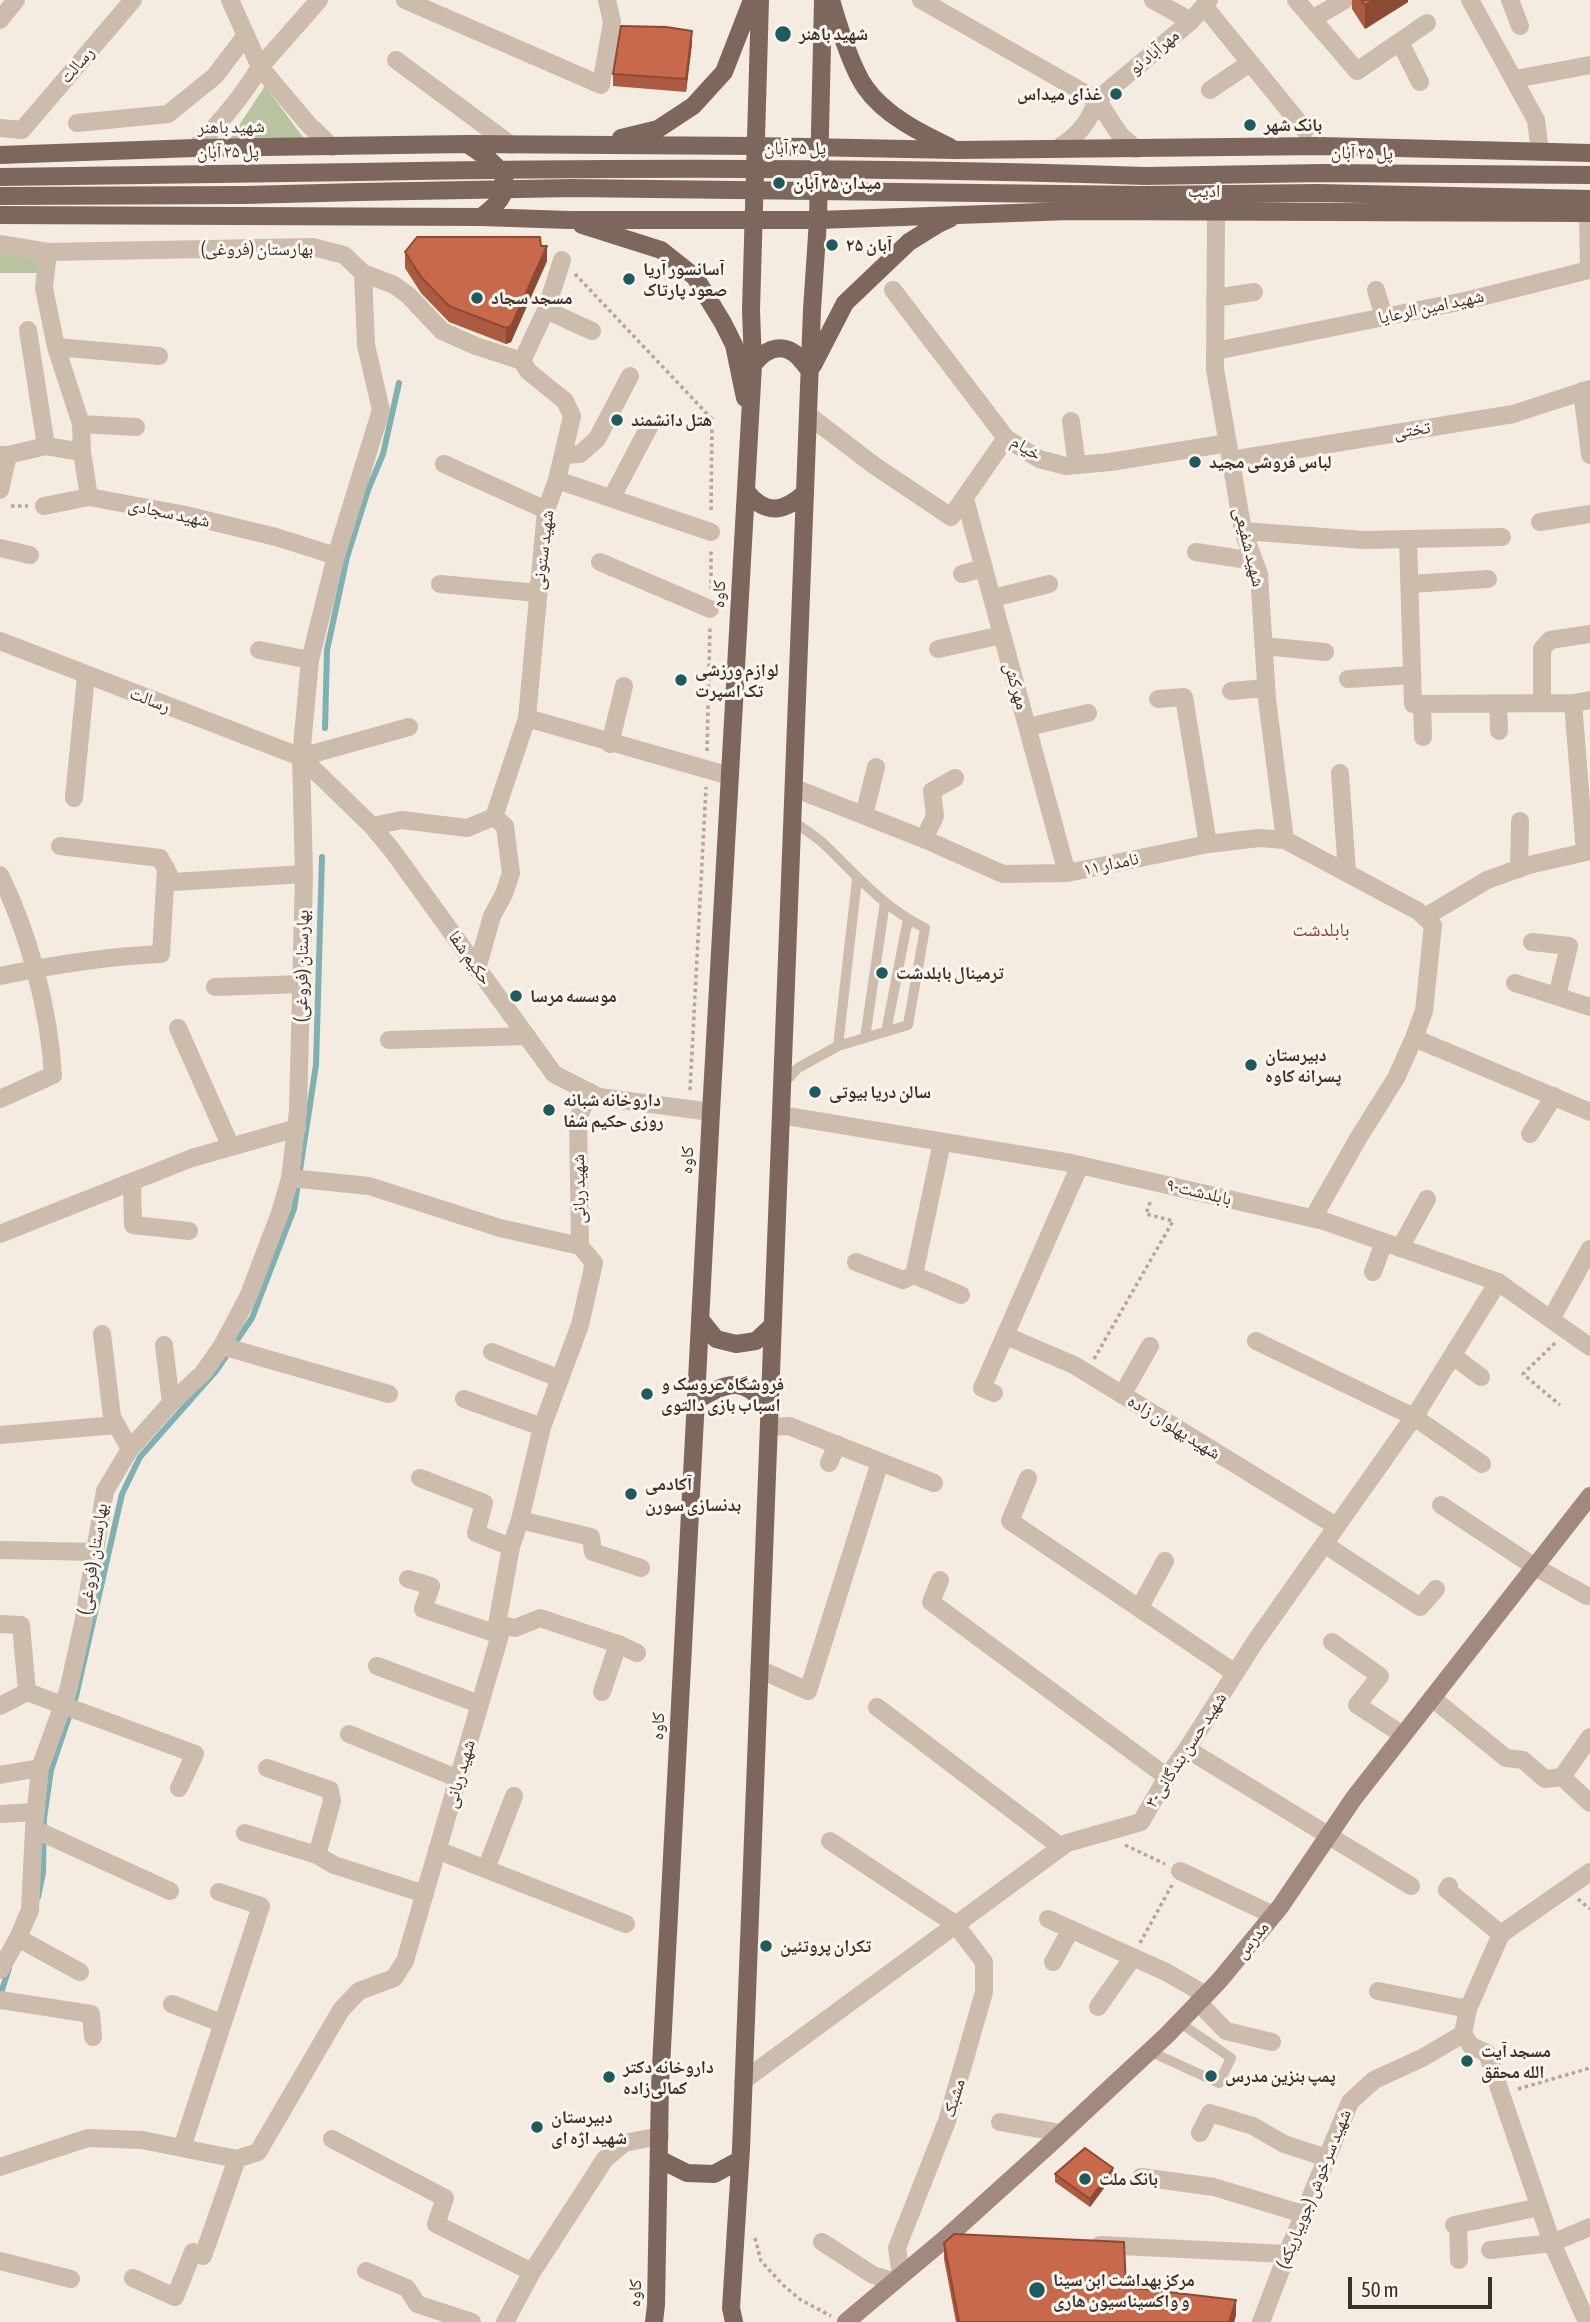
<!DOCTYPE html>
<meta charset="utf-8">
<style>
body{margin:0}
#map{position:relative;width:1590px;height:2322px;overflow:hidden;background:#f4ebe1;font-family:"Asap Condensed",sans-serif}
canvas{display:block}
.scale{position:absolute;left:1348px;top:2277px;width:144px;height:32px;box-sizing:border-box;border:4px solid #3b302b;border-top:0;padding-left:9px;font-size:21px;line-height:24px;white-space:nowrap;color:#3b302b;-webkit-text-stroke:5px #fbf5ee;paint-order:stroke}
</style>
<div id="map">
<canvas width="1590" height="2322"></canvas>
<div class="scale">50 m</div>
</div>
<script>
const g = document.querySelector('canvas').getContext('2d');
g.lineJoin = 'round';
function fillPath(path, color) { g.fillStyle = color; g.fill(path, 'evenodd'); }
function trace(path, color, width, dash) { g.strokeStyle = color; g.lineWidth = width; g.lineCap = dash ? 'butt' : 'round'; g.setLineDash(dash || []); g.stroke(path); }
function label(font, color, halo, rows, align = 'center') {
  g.font = font + ' "Asap Condensed","Noto Naskh Arabic",sans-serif'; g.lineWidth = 6; g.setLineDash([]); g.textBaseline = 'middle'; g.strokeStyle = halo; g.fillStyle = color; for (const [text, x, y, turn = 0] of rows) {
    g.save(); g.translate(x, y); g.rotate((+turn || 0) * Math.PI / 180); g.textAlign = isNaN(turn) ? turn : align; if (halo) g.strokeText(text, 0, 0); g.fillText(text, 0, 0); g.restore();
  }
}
const green = new Path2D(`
 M265 86 305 140 230 139Z
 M0 250 40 256 39 273H0Z`);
const stream = new Path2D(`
 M325 728 327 650 347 557 368 490 383 454 399 383
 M38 1897 43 1873 44 1818 51 1770 76 1696 122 1494 140 1457 216 1371 252 1318 294 1209 316 1065 322 857
 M0 1996 9 1968`);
const path = new Path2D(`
 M575 274 712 419 711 513
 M11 506H28
 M711 590V549
 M707 751 710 626
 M690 1090 706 787
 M1555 1343 1523 1374 1560 1405
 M1094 1359 1173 1221 1146 1214 1151 1200
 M1125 1845 1165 1864
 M1578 1899 1590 1909
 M1140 1943 1172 1885
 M1518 2089 1590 2068
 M755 2238 761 2261 783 2285 801 2300 831 2316`);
const service = new Path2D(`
 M886 1032 908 919
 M865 1038 885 902
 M838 1046 857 879
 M782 1085 798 1068 838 1046 908 1025 925 928C884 908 856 875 824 844 814 835 803 828 792 821
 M1149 2051 1219 2083 1231 2058 1179 2022`);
const minor = new Path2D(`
 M405 0 601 85 612 22 607 0
 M921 0 1097 100
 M1153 0 1191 21
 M1296 0 1357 71 1427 23
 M1470 0 1536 120 1540 152
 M1510 0 1520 26
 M1204 6 1305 130
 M1312 19 1345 0
 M0 20 16 0
 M1400 42 1420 82
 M396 60 511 145
 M260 67 319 0
 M1515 79 1590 65
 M1210 90 1250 63
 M77 123 168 114 215 76 246 35
 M0 128 22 130 133 0
 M1216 212 1215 369 1243 531 1259 574 1267 699 1285 840
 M0 244 48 252 313 247 344 255 363 273 394 285 408 295 442 331 476 346 522 361 528 371 565 401 572 416 557 480 546 510 527 718 494 817 467 828 402 820 372 826
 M48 252 44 288 56 347 81 424 82 452 89 497
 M893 290 1006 438 1039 459 1066 466 1110 462 1228 443
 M1376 290 1384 317
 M1215 298 1254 292
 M546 310 592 331
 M28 330 46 446
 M56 347 159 356
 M1215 351 1469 300 1589 270 1588 213
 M522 361 546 310 562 260
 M1582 391 1590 455
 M808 415 875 466 951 517 1006 438
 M1071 421 1077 465
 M81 424 136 427
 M0 455H8L46 446 82 452
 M563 455 580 454 597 439 630 376
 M1231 460 1513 414 1590 389
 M444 464 546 510
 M557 480 711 532
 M0 490 8 455
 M612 497 649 427
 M965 499 1067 873
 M44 506 89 497 181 514 276 537 336 556
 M1540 522 1590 514
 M1243 531 1364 540 1502 537
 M1408 539 1413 704 1573 703 1590 700
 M0 548 30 555
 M1196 552 1254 561
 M600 562 710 609
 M962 574 984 568
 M440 584 538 593
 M1410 584 1488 579
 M993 598 1049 584
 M1264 646 1325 652
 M938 649 1002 635
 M259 650 310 660
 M1348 679 1412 675
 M1231 691 1266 688
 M1158 699 1184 697 1208 844
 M1542 703V649L1550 640 1590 634
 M1573 703 1585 852
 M1498 704 1499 731
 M1422 705 1423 737
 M527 718 730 776
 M1028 727 1088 713
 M610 744 624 686
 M301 757 409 727
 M1340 773 1347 873
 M794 788 924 839 1003 874 1067 873 1208 844 1259 838 1285 840 1418 911 1433 925 1424 1011 1414 1038 1396 1078 1359 1137 1313 1218
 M74 798 86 676
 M864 815 876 767
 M924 839 935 816 932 791 955 778
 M60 846 160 858 173 882 304 874
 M1519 869 1520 821
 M0 875C29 934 49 1009 53 1075L0 1099
 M1425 917 1487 880 1529 865 1590 851
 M1532 942 1569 946 1557 996
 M477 969 492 916 504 894 511 873 505 826 494 817
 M0 976C53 965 107 956 161 954L166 868
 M1515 983 1590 1007
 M215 987 303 984
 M178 1028 231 1147
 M1414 1038 1590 1112
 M389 1040 527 1036
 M1530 1134 1554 1096
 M290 1178 369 1186 500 1228 580 1246
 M132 1182 133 1225 189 1231
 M0 1234 192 1158 297 1128
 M1400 1248 1427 1199
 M856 1262 903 1280 914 1275 961 1295
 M1373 1272 1384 1242
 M914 1275 942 1142
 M1551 1319 1590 1249
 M102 1334 112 1417 130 1449
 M1006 1336 1074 1365 1336 1526
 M1256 1341 1414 1417 1482 1464
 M164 1345 171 1403
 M222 1346 389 1394
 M492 1352 558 1378
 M1453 1356 1481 1377
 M994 1393 982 1388 1080 1165
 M1122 1395 1150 1346
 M464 1399 542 1427
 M769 1427 789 1426 934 1483
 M0 1435 116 1425
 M829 1463 837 1444
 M420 1478 484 1503 476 1533 511 1547
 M1028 1478 1010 1521 1235 1673
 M1441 1505 1535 1567 1587 1596
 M520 1520 591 1537 593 1552 641 1568
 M1324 1544 1420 1607 1436 1589
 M0 1550 96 1552
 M408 1579 431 1586 423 1609 500 1635
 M940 1580 931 1602 1167 1777
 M1140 1607 1165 1561
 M0 1624 21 1625 27 1692 195 1754 179 1788
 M497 1624 515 1628 540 1618 618 1644 637 1653
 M1332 1642 1380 1676 1357 1705 1403 1735
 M377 1666 479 1704
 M759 1669 808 1691 880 1462
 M602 1692 618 1644
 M1432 1698 1506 1758 1523 1760 1545 1779 1562 1777 1590 1803
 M0 1706 27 1692
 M877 1707 1061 1847
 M349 1734 459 1779
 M1187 1749 1411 1886
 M267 1768 330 1790 332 1801 317 1855 334 1865 425 1894
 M0 1775 40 1768
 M1562 1777 1590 1737
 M0 1814 36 1812
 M34 1829 170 1891
 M245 1833 317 1855
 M830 1841 955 1924 984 1962V1992L947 2121 897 2248 901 2275
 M437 1850 626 1924
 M486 1869 514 1796
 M1180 1871 1273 1915
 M1449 1886 1447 1890 1501 1934
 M1048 1919 1166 1972 1206 1995
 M18 1938 80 1972
 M1053 1962 1071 1929
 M0 1970 18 1938 30 1910 34 1829 40 1768 68 1691 83 1624 105 1491 130 1449 171 1403 203 1373 222 1346 248 1297 280 1213 290 1178 298 1111 304 874 301 757 310 660 336 556 381 410 366 345 363 273
 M1378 1991 1468 2009
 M0 2000 91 2014 93 2037
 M1198 2002 1226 2031 1272 2042
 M172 2004 221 2023
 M1098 2007 1133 1957
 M1463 2034 1471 2046 1487 2053 1552 2243 1587 2322
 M1463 2034 1468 2009 1501 1934 1590 1872
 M743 2081 1067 1843 1141 1822 1167 1777 1187 1749 1255 1642 1418 1411 1498 1282
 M1000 2122 1061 2133
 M1200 2133 1210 2113 1253 2126 1284 2144 1327 2158
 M332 2139 445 2198 436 2224 532 2272
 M182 2148 261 1906 219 1892
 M0 2167 88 2138 142 2140 237 2159 258 2152 341 2010 359 1991 394 1978 405 1961 500 1635 497 1624 511 1547 520 1520 542 1427 580 1325 594 1263 580 1246 578 1118 590 1092
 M1141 2177 1214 2187 1303 2214
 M1458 2224 1459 2260
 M1454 2225 1540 2207
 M822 2242 873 2275 893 2281
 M1100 2245 1287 2254
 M1490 2250 1552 2243 1590 2227
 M0 2261 71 2279
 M366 2271 407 2288 417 2304 472 2322
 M133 2278 175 2297 193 2252 203 2256 237 2159
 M505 2322 532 2272 605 2159 624 2143 660 2136
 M1261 2322 1287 2254 1350 2102 1374 2080 1422 2058 1463 2034`);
const tertiary = new Path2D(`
 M230 0 260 67 308 124 332 147
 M1097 100 1191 21 1209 0
 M1097 100 1120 135 1136 149
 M195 148C220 123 242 97 260 67
 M1058 148C1078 136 1089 122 1097 100
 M0 641 301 757 372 826 392 850 554 1074 599 1097 711 1112
 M781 1115 1071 1163 1324 1221 1498 1282 1590 1347`);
const secondary = new Path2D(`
 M846 2322 946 2238 1050 2144 1167 2035 1219 1981 1280 1907 1354 1798 1590 1496`);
const primary = new Path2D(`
 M831 0C838 24 851 67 865 87 884 115 921 133 950 147
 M621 138 658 129 693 106 724 72 752 0
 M467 144C501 166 525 186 481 217
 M0 155 195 148 467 144 756 146 957 150 1320 146 1590 153
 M1145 176 1322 173 1590 175
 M0 177 360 172
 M1144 195 1317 193 1590 199
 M0 196 245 195 360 192
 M0 215 481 217 569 220H818L1070 211 1590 213
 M582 225 661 250 695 277 723 323 734 345 745 398
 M753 365C763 352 778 342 794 353 800 357 805 365 810 371
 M813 365 845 303 909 242 938 224 951 218
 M746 491C765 515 783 513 805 493
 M700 1319 716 1339 736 1344 756 1341 772 1326
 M696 1401C728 1381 745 1376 769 1409
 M659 2159 687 2173 714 2174 740 2160
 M654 2322 656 2305 660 2086 711 1112 753 365 751 310 760 0
 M734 2322 731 2308 741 2149 812 310 818 220 823 0`);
const primaryBridge = new Path2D(`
 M360 172C622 167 883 167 1145 176
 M360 192 572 188 1144 195`);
const wall = new Path2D(`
 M1352 0H1408V2L1365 29 1352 9Z
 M692 43 686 92 613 86V74Z
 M541 246 547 261 511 342 506 344 449 322 421 293 405 268V252Z
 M1055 2174 1113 2176 1090 2207 1055 2182Z
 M944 2243 1126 2287 1236 2315 1234 2322H956L944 2259Z`);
const shadedWall = new Path2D(`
 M1374 0H1408V2L1365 29V5Z
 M692 31V43L686 92V79Z
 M547 246V261L511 342 506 344V328Z
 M1113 2168V2176L1090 2207V2199Z
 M1236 2300V2315L1234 2322H1229Z`);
const building = new Path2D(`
 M1361 0H1374L1365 5Z
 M621 26 666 27 692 31 686 79 613 74Z
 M417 237H540L541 246H547L511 326 506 328 449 306 421 277 405 252Z
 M1085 2148 1113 2168 1090 2199 1055 2174Z
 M954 2234 1124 2242 1126 2287 1236 2300 1229 2322H959L944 2243Z`);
const markers = [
 [783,34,9,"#1f5a5e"],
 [1116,94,7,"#1f5a5e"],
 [1250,125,7,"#1f5a5e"],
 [779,183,7,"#1f5a5e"],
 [832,245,7,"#1f5a5e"],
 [629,279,7,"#1f5a5e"],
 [477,298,7,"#1f5a5e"],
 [617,420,7,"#1f5a5e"],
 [1195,462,7,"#1f5a5e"],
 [681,680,7,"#1f5a5e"],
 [882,973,7,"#1f5a5e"],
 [516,996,7,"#1f5a5e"],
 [1251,1065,7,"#1f5a5e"],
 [815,1092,7,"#1f5a5e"],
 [549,1110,7,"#1f5a5e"],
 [647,1394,7,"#1f5a5e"],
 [631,1494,7,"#1f5a5e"],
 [766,1946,7,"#1f5a5e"],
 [1467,2061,7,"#1f5a5e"],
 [1211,2076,7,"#1f5a5e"],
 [609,2077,7,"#1f5a5e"],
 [537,2127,7,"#1f5a5e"],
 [1085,2179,7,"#1f5a5e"],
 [1037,2290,9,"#1f5a5e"]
];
const poiNames = [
 ["شهید باهنر",799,34],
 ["غذای میداس",1102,94,"right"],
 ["بانک شهر",1264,125],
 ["میدان ۲۵ آبان",793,183],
 ["۲۵ آبان",846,245],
 ["آسانسور آریا",643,269],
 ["صعود پارتاک",643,290],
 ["مسجد سجاد",491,298],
 ["هتل دانشمند",631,420],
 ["لباس فروشی مجید",1209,462],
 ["لوازم ورزشی",695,670],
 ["تک اسپرت",695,691],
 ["ترمینال بابلدشت",896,973],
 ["موسسه مرسا",530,996],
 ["دبیرستان",1265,1055],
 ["پسرانه کاوه",1265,1076],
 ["سالن دریا بیوتی",829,1092],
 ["داروخانه شبانه‌",563,1100],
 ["روزی حکیم شفا",563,1121],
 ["فروشگاه عروسک و",661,1384],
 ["اسباب بازی دالتوی",661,1405],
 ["آکادمی",645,1484],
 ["بدنسازی سورن",645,1505],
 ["تکران پروتئین",780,1946],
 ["مسجد آیت",1481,2051],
 ["الله محقق",1481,2072],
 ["داروخانه دکتر",623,2067],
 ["کمالی‌زاده",623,2088],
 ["پمپ بنزین مدرس",1225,2076],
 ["دبیرستان",551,2117],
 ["شهید اژه ای",551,2138],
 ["بانک ملت",1099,2179],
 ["مرکز بهداشت ابن سینا",1053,2280],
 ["و واکسیناسیون هاری",1053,2301]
];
const streetNames = [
 ["مهرآباد نو",1154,52,-40],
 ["رسالت",77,65,-49],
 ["شهید باهنر",231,127,-1],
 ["پل ۲۵ آبان",795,148],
 ["پل ۲۵ آبان",228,152,-1],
 ["پل ۲۵ آبان",1362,153,1],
 ["ادیب",1204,191],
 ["بهارستان (فروغی)",257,249],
 ["شهید امین الرعایا",1431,307,-12],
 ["تختی",1412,430,-9],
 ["خیام",1026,448,31],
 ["شهید سجادی",169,513,12],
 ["شهید شفیعی",1249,547,76],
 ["شهید ستونی",543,550,-83],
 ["کاوه",719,594,-87],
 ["مهرکش",1016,686,74],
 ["رسالت",150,700,21],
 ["۱۱ نامدار",1111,864,-12],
 ["حکیم شفا",470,958,55],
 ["بهارستان (فروغی)",302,966,-89],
 ["کاوه",687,1160,-87],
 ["شهید ربانی",579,1189,-91],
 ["۹-بابلدشت",1199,1192,13],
 ["شهید پهلوان زاده",1174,1427,32],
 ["بهارستان (فروغی)",93,1559,-81],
 ["کاوه",658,1726,-87],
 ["۳-شهید حسن بندگانی",1186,1750,-57],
 ["شهید ربانی",460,1774,-74],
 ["مدرس",1252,1940,-51],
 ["مشبک",954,2098,-73],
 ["شهید سرخوش (جویباریکه)",1314,2189,-68],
 ["کاوه",635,2293,-87]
];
const neighbourhoodNames = [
 ["بابلدشت",1321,930]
];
fillPath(green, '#b8c4a0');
trace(stream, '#7fb0b2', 6);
trace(path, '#b9a596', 3.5, [3.5, 3.5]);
trace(service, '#cdbbac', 10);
trace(minor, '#cdbbac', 18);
trace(tertiary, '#cdbbac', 18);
trace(secondary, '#a18a7d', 18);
trace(primary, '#7d675c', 18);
trace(primaryBridge, '#7d675c', 18);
fillPath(wall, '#ac5a40');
fillPath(shadedWall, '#8c4a34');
fillPath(building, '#c8694b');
trace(building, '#8c4a34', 2);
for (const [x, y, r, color] of markers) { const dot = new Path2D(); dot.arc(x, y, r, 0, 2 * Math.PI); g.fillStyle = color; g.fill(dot); trace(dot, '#fbf5ee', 2.5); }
label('bold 18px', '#3b302b', '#fbf5ee', poiNames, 'left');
label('18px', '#3b302b', '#fbf5ee', streetNames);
label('19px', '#8c3b22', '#fbf5ee', neighbourhoodNames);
</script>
